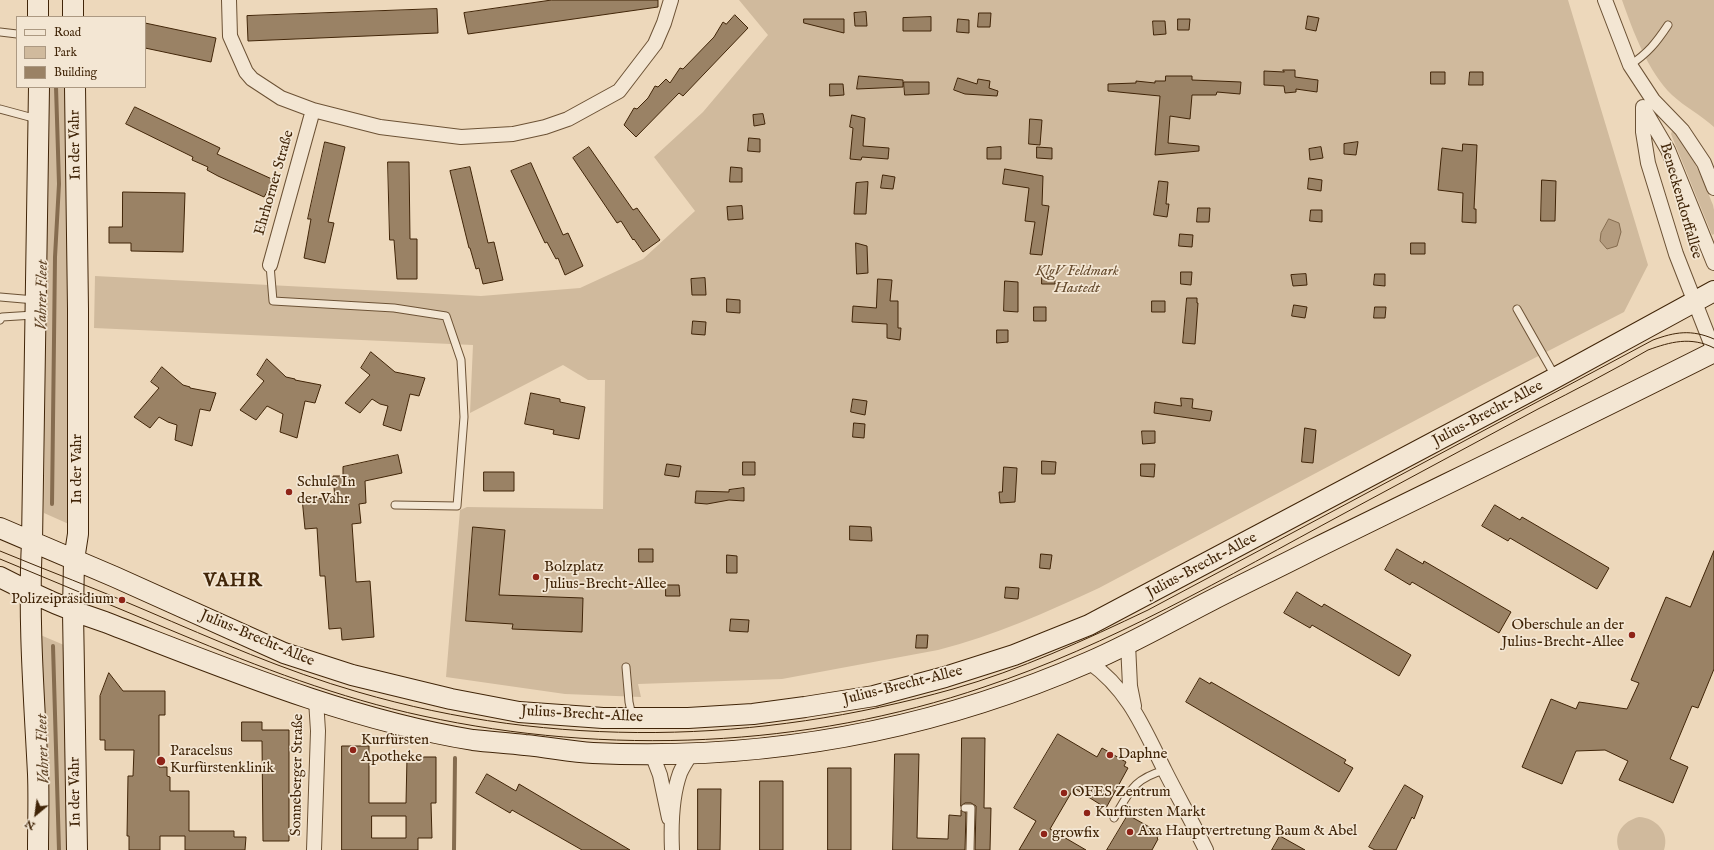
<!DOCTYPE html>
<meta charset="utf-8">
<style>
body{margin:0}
#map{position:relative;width:1714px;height:850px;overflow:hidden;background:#edd8bb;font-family:"IM FELL English",serif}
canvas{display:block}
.legend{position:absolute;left:16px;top:16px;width:130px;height:72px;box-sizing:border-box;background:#f3e6d3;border:1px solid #ac9982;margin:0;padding:5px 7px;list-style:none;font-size:12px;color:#412508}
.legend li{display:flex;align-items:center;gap:8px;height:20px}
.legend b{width:20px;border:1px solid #ac9982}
.north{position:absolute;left:16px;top:794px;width:40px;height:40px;-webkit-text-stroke:3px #f3e6d3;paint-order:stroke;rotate:209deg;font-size:11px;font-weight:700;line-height:16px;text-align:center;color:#412508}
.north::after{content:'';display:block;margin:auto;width:14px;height:18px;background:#412508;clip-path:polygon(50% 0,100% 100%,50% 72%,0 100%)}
</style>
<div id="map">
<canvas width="1714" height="850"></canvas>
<ul class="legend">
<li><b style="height:5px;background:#f3e6d3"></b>Road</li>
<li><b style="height:11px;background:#d0ba9d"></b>Park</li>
<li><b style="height:11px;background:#9a8265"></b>Building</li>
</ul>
<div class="north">N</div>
</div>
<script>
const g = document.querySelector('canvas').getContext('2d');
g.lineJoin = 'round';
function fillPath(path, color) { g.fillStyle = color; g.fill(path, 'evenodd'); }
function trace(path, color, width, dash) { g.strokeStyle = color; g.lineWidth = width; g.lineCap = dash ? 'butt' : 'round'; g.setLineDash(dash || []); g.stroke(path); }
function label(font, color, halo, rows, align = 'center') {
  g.font = font + ' "IM FELL English",serif'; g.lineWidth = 3.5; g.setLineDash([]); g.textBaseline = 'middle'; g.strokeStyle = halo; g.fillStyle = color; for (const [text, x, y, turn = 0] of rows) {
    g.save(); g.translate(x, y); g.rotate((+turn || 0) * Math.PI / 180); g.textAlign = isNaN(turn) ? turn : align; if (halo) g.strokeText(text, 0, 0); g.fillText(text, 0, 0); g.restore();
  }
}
const green = new Path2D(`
 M739 0H1568L1648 265 1624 312 1484 384 1099 588C1047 612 994 636 938 650L782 679 638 684 641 697 565 694 446 677 460 510 467 507 603 509 605 380H588L563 365 470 413 473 345 94 328 95 276 481 296 580 288 643 259 695 211 654 157 703 112 768 35Z
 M1622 0H1714V127C1701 115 1685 107 1672 95 1648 72 1633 31 1622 0Z
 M46 87H68L71 525 44 513Z
 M1672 131C1689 144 1705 185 1713 205L1714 210V234L1712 235 1671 134Z
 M38 634 64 645V725L70 772 71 850H46Z
 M1639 817C1656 818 1670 832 1664 850H1619C1613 834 1623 821 1639 817Z`);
const water = new Path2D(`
 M1609 219 1619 223 1621 232 1617 246 1607 249 1600 241 1601 233Z`);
const stream = new Path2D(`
 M52 504 55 257 59 184 56 87
 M53 646 59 850
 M454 850 455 758`);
const building = new Path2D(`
 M552 0H658V7L468 34 464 13Z
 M437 9 438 33 248 41 247 16Z
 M866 12 867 26H855L854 13Z
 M979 13H991L990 27H978Z
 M735 15 748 28 683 96 679 93 636 137 624 125 634 108 637 109 648 98 655 86 658 87 666 79 670 83 680 68 683 69 714 37 723 22 726 24Z
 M1308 16 1319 18 1316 31 1306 29Z
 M931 17V31H903V18Z
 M804 19H844V33L804 23Z
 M958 19 969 20V33L957 32Z
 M1178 19H1190L1189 30H1178Z
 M1153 21H1165L1166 34 1154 35Z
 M145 23 216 38 211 62 145 48Z
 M1283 70H1295V77L1318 80 1317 92 1296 89V92L1285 93 1284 86 1264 85V71L1284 72Z
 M1431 72H1445V84H1431Z
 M1470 72H1483V85H1469Z
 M859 76 903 80V87L857 89Z
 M1166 76H1192V80L1241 82 1240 94 1217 92 1216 95H1192L1190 119 1170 116 1168 143 1199 146V151L1155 155 1160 96 1108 91V84L1136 83V81L1155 83V81H1165Z
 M958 78 977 84 978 79 990 81 989 88 998 91 997 96 965 94 954 90Z
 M904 82H929V94L905 95Z
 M830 84H843L844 95 830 96Z
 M135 107 220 148 217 154 274 180 264 197 218 176 207 170 208 167 192 160 193 157 126 124Z
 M763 114 765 124 754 126 753 115Z
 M852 115 865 118 863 146 889 148 888 159 862 157 861 160 850 159 853 128 850 127Z
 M1030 119 1042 120 1040 145 1029 144Z
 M749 138 760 139V152L748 151Z
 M325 142 345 147 328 222 334 223 325 263 304 258 311 219H308Z
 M1358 142 1356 155 1344 154V144Z
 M1463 144 1477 145 1474 209H1476V223L1462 222 1463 193 1438 190 1442 148 1462 151Z
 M589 147 633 210 637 208 660 240 643 252 634 239 633 240 621 221 617 223 573 158Z
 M1001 147V159H987V148Z
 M1037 147 1052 148V159L1037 158Z
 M1321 147 1323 158 1310 160 1309 149Z
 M388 162H409L410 239H417V279H397L394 240H390Z
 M531 163 563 235 568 233 583 266 565 275 558 258 556 259 547 242 545 243 511 171Z
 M470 167 488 243 494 242 503 280 483 284 479 268 476 269 470 248H469L450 171Z
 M731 167 742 168V182H730Z
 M1005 169 1043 176 1042 205 1049 206 1042 255 1030 254 1035 222 1025 221 1029 188 1003 184Z
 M883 175 895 177 893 189 881 188Z
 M1309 178 1322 180 1321 191 1308 189Z
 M1542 180 1556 181 1555 221H1541Z
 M1159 181 1168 182 1166 204H1169L1167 217 1154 215Z
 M868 182 866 214H854L856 183Z
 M123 192 185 193 183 252 131 251V243H109V227H122Z
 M742 206 743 219 728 220 727 207Z
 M1198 208H1210L1209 222H1197Z
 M1311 210H1322V222L1310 221Z
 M1180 234 1193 235 1192 247 1179 246Z
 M856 243 867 246 868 273 857 274Z
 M1411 243H1425V254H1411Z
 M1181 272H1192L1191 285 1181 284Z
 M1042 273H1055V284H1042Z
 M1306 274 1307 285 1293 286 1291 275Z
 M1375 274H1385V286L1374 285Z
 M705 278 706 295H692L691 279Z
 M878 279 892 280 890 301H898V328H901L900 340 887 338V324L852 322 853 306 876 308Z
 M1005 281 1018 282V312L1004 311Z
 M1187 298H1197V303H1198L1195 344 1183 343Z
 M727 299 740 300V313L727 312Z
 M1152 301H1165V312H1152Z
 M1294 305 1307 307 1305 318 1292 316Z
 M1034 307H1046V321H1034Z
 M1375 307H1386L1385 318H1374Z
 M693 321 706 322 705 335 692 334Z
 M997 330H1008V342L997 343Z
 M371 352 395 372 425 378 419 396 410 394 401 431 383 425 388 406 380 404 372 399 360 413 345 403 370 375 361 368Z
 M267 359 286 377 295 379V380L321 385 315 403 305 401 297 438 280 432 283 414 267 406 256 420 240 410 264 381 257 375Z
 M162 367 183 385 190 387V388L216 393 210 411 200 409 192 446 175 440 177 425 168 422 159 417 150 428 134 417 159 388 151 382Z
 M531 393 560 399V402L585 407 579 439 553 434 554 430 525 424Z
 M1181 398 1193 399 1192 408 1212 411 1210 421 1154 413 1155 402 1181 406Z
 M853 399 867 401 865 415 851 412Z
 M854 423 865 424 864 438 853 437Z
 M1305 428 1316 430 1313 463 1302 462Z
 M1142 431H1155V443L1143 444Z
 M398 455 402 473 365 481 366 503 359 504 361 523 352 524 356 582 370 581 374 637 342 640 341 628 329 629 325 576H320L317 528 305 529 302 498 335 499 333 476H343V467Z
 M1042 461 1056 462 1055 474H1042Z
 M743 462H755V475H743Z
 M667 464 681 466 679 477 665 475Z
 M1141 464H1155L1154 477 1141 476Z
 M1004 467 1017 468 1015 502 1000 503 999 492H1002Z
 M484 472H514V491H484Z
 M744 488V501L729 500 707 504 695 503 696 491 729 492V490Z
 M1495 505 1520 520 1522 517 1609 568 1597 589 1510 538 1508 541 1482 526Z
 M850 526 871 527 872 541 850 540Z
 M473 527 505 530 499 595 583 598 582 632 512 629 513 624 466 621Z
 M639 549H653V562H639Z
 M1397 549 1423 564 1424 561 1511 612 1499 633 1412 582 1410 585 1385 570Z
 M1714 551V669L1698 708 1692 706 1670 759 1688 767 1673 803 1619 780 1628 761 1605 750 1576 751 1562 784 1522 767 1551 699 1576 709 1579 702 1627 709 1639 683 1631 680 1666 597 1690 607Z
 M1041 554 1052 555 1050 569 1040 568Z
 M727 555 737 556V573H727Z
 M666 585H679L680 596H666Z
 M1006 587 1019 588 1018 599 1005 598Z
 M1297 592 1322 607 1324 604 1411 655 1399 676 1312 625 1310 628 1284 613Z
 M731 619 749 620 748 632 730 631Z
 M917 635H928L927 648H916Z
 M109 673 123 691H165V715H159V767H167V776L170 777V791H189V831H234V837H246L245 850H185V836H160V850H129V836H127L128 776H133L134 750H105V740H100V696Z
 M1200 678 1210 684 1211 682 1346 760 1344 763 1353 768 1339 792 1186 702Z
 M242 722H262V730H289V841H263L262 741H242Z
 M1058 734 1097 757 1102 748 1126 762 1124 766 1128 768 1106 808 1074 788 1050 829 1086 850H1019L1036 821 1014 808Z
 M962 738H985L984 808H991L990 850H975L976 806 971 803H965L961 806Z
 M342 746H369V803H406L407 757H436V803H431L432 838H418V850H342ZM372 816H406V838H372Z
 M895 754H919L917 838 948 839 949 815 961 816V810L966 813 965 850H893Z
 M828 768H851V850H828Z
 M487 774 516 791 519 784 630 850H582L512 810 510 813 476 793Z
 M760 781H783V850H760Z
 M1405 785 1423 796 1414 819 1412 817 1396 850H1375L1369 847Z
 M698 789H721L720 850H698Z
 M1128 815 1160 833 1157 838 1158 839 1152 850H1107Z
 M1280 836 1305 850H1272Z`);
const lane = new Path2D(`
 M0 32 17 34
 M1630 65C1648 53 1656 43 1668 25
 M0 109 37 119
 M270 265 273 301 394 308 446 316 461 360 464 417 457 506 395 505
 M0 297 35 300
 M1517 309 1555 376
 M0 320 2 317 34 315
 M626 667 629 702 632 716
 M965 808H971L970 850
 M1114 818C1130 791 1133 779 1165 770`);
const street = new Path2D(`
 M229 0 230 36 246 72 252 79 281 98 313 110 380 127 461 137 513 134 545 127 568 119 619 91 655 44 664 23 671 0
 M1605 0 1630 65 1653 100 1682 130 1704 163 1714 188
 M1643 107V132L1648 163 1676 254 1714 351
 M1644 109 1668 150 1714 263
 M270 265 313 110
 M1128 644 1130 686 1134 706
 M1089 662C1129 690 1144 729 1165 771 1178 797 1193 823 1206 850
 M652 754 660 775 669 818
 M314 850 318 731 316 700
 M672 850C671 827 672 795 680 773 683 766 687 760 691 754`);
const secondary = new Path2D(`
 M38 0V17
 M73 0V17
 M75 87 78 309V534L74 560 73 612 77 850
 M0 528 115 577 284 653 352 675 451 699 519 712 603 718H688L753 714 805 707 874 696 945 677 1014 655 1089 625 1553 379 1714 291
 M0 577C34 595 68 610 105 622 225 668 346 719 473 740 490 742 508 743 525 745 548 747 571 752 593 753 765 761 931 731 1089 662 1131 644 1171 621 1212 600 1245 583 1279 567 1312 550 1446 484 1581 419 1714 352
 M38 850C38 825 39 799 38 774 34 696 28 619 32 542L39 87`);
const tram = new Path2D(`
 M0 551C48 571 97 589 145 610 215 640 285 671 358 692 554 749 758 744 953 689 1020 670 1085 640 1148 610L1653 340C1675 332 1691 329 1714 339
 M0 559C60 584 120 609 180 634 259 667 339 698 423 716 607 756 806 748 984 687 1110 645 1226 577 1343 514 1408 479 1473 444 1538 409 1575 390 1612 371 1648 350 1670 342 1691 336 1714 348`);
const markers = [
 [289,492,4,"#8f2418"],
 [536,577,4,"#8f2418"],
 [122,600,4,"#8f2418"],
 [1632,635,4,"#8f2418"],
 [353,750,4,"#8f2418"],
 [1110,755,4,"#8f2418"],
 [161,761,5,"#8f2418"],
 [1064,793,4,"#8f2418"],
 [1087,813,4,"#8f2418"],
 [1130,832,4,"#8f2418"],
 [1044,834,4,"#8f2418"]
];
const streetNames = [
 ["In der Vahr",76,145,-91],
 ["Ehrhorner Straße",275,183,-74],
 ["Beneckendorffallee",1680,201,74],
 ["Julius-Brecht-Allee",1488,414,-28],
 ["In der Vahr",78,469,-90],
 ["Julius-Brecht-Allee",1202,566,-28],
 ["Julius-Brecht-Allee",257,639,23],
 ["Julius-Brecht-Allee",903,686,-14],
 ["Julius-Brecht-Allee",582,715,3],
 ["Sonneberger Straße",298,775,-89],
 ["In der Vahr",76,792,-91]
];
const parkNames = [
 ["KlgV Feldmark",1077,272],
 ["Hastedt",1077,289]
];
const poiNames = [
 ["Schule In",297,483],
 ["der Vahr",297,500],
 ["Bolzplatz",544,568],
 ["Julius-Brecht-Allee",544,585],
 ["Polizeipräsidium",114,600,"right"],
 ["Oberschule an der",1624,626,"right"],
 ["Julius-Brecht-Allee",1624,643,"right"],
 ["Kurfürsten",361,741],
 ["Apotheke",361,758],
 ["Paracelsus",170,752],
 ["Kurfürstenklinik",170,769],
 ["Daphne",1118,755],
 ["OFES Zentrum",1072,793],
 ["Kurfürsten Markt",1095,813],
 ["Axa Hauptvertretung Baum & Abel",1138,832],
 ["growfix",1052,834]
];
const waterNames = [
 ["Vahrer Fleet",43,295,-89],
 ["Vahrer Fleet",44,749,-92]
];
const districtNames = [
 ["VAHR",233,582]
];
fillPath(green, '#d0ba9d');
fillPath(water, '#b39b7e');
trace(water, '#856c4f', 1);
trace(stream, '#856c4f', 4);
fillPath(building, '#9a8265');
trace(building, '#412508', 1);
trace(lane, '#6c5235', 9);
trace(street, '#6c5235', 16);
trace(secondary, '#412508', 22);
trace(lane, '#f3e6d3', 7);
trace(street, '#f3e6d3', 14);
trace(secondary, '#f3e6d3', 20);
trace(tram, '#412508', 1);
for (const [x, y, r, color] of markers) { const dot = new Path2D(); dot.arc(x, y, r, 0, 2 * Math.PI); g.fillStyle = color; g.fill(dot); trace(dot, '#f3e6d3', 1.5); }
label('15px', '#412508', '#f3e6d3', streetNames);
label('italic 15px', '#654a2d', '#f3e6d3', parkNames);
label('15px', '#412508', '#f3e6d3', poiNames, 'left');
label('italic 16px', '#63482b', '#f3e6d3', waterNames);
g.letterSpacing = '1px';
label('bold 19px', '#412508', '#f3e6d3', districtNames);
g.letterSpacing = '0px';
</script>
